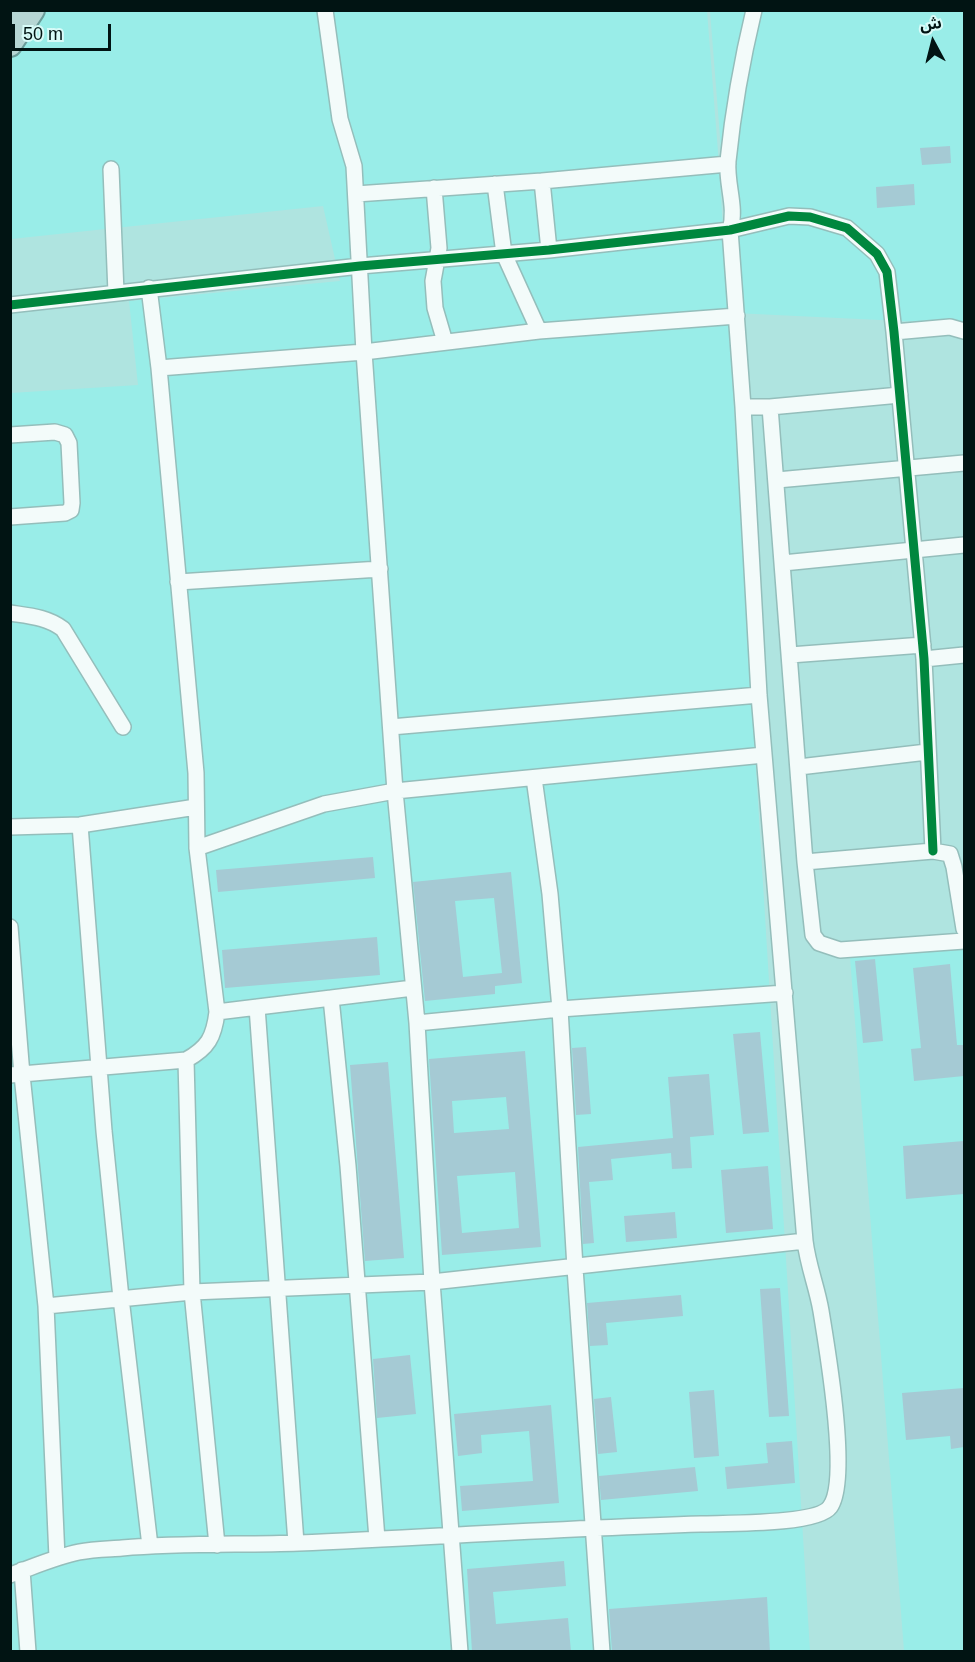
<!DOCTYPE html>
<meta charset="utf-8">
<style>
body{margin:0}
#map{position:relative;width:975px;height:1662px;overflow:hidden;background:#afe4e0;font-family:Arial,"Noto Sans Arabic",sans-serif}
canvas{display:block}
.frame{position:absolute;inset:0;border:12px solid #011413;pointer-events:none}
.north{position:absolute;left:903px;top:12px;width:60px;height:60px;-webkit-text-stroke:4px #d8fbf8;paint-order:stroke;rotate:353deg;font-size:16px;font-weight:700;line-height:24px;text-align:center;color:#011413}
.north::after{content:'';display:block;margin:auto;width:21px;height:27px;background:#011413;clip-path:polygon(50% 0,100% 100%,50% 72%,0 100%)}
.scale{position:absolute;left:12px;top:24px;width:99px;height:27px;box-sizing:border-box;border:3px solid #011413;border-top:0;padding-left:8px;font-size:18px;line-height:21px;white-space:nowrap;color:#011413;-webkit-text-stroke:4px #d8fbf8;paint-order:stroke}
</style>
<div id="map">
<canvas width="975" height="1662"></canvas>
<div class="frame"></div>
<div class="north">ش</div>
<div class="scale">50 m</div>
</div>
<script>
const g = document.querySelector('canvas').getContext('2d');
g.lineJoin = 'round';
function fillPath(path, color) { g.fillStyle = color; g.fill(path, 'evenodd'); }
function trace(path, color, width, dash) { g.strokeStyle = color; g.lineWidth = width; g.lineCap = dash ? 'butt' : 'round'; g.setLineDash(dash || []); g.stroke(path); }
const built = new Path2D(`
 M11 11H707L719 165 810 1651 11 1652V393L138 385 129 301 340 281 323 206 11 239Z
 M710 11H964V324L734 313Z
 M964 948V1651H904L850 957Z`);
const building = new Path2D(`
 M950 146 951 163 922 165 920 148Z
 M914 184 915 205 877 208 876 187Z
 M373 857 375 878 218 892 216 870Z
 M511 872 522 983 495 986V994L425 1001 413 882ZM494 898 502 973 463 977 455 901Z
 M377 937 380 975 225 988 222 950Z
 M875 959 883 1041 863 1043 855 961Z
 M950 964 957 1045H964V1076L914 1081 911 1049 921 1048 913 968Z
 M760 1032 769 1132 743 1134 733 1034Z
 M586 1047 591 1114 576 1115 572 1048Z
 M525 1051 541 1247 442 1255 429 1059ZM506 1097 509 1129 454 1133 452 1101ZM515 1172 519 1228 462 1233 457 1176Z
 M388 1062 404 1258 365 1261 350 1065Z
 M709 1074 714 1135 690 1137 692 1168 672 1169 671 1153 611 1159 613 1180 589 1182 594 1243 583 1244 578 1147 673 1138 668 1077Z
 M964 1141V1194L906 1199 903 1146Z
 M768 1166 773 1229 726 1233 721 1170Z
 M675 1212 677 1238 626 1242 624 1216Z
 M780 1288 789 1416 769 1417 760 1289Z
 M681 1295 683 1316 606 1323 608 1345 590 1346 587 1303Z
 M410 1355 416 1414 377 1418 373 1359Z
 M964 1388V1447L951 1449 950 1436 906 1440 902 1393Z
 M714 1390 719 1456 694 1458 689 1392Z
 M611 1397 617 1452 598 1454 594 1399Z
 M551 1405 559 1503 462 1511 460 1486 533 1481 529 1431 481 1435 482 1453 458 1456 454 1414Z
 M792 1441 795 1483 727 1489 725 1467 768 1463 766 1443Z
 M695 1467 698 1491 601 1500 599 1476Z
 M564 1561 566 1586 493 1592 496 1624 568 1618 571 1652H472L467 1569Z
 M767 1597 770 1652H612L609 1609Z`);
const minor = new Path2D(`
 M325 10 340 119 354 166 364 352 395 791 417 1023 432 1282 460 1652
 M754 10C742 60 733 111 728 161 726 185 737 207 730 230L743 407H770L900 395
 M111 169 116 293
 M542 181 549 250
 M495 184 504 254 539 331
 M434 188 439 248 433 281 435 308 445 342
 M356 194 542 181 728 164
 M10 305 360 266 549 250 730 230 789 216 810 217 847 228 877 254 887 272 894 332 924 659 933 851
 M894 332 950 327 964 331
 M159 368 364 352 539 331 737 316
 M770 407 805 862 813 935 819 943 840 950 964 941
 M10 435 55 432 65 435 69 443 72 503 71 510 65 513 10 517
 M777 480 964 463
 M783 563 964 545
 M178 582 380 569
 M10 613C30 616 47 617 63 629L123 727
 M790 655 923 645
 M924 659 964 655
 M391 727 759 695
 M799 767 927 752
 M534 778 550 894 560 1009 575 1268 602 1652
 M80 825 104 1131 121 1298 150 1546
 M10 827 80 825 196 807
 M197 848 324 804 395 791 764 755
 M805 862 933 851 950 854 954 867 964 929
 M10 927 22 1075 46 1306 57 1558
 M331 998 348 1166 377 1539
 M257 1007 296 1543
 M217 1012 413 988
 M417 1023 560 1009 785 993
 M186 1060 192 1292 217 1545
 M10 1075 186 1060C208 1048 214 1037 217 1012L197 848 196 773 159 368 149 288
 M46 1306 192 1292 432 1282 805 1241
 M22 1570 28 1652
 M10 1575C33 1567 55 1557 79 1552 93 1549 108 1549 122 1548 181 1543 240 1545 299 1543 433 1537 567 1528 701 1524 726 1523 817 1525 830 1507 850 1480 827 1348 821 1311 817 1287 808 1266 805 1241L759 695 743 407`);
const highway = new Path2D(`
 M10 12 11 10
 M10 45 33 10`);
const cycleway = new Path2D(`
 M10 305 360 266 549 250 730 230 789 216 810 217 847 228 877 254 887 272 894 332 924 659 933 851`);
fillPath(built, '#99ede8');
fillPath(building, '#a5cad4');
trace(minor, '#94bebb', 18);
trace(highway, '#6b9d9a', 26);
trace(minor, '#f3fbfa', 15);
trace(highway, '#b6d6d4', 22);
trace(cycleway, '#00873e', 9);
</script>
